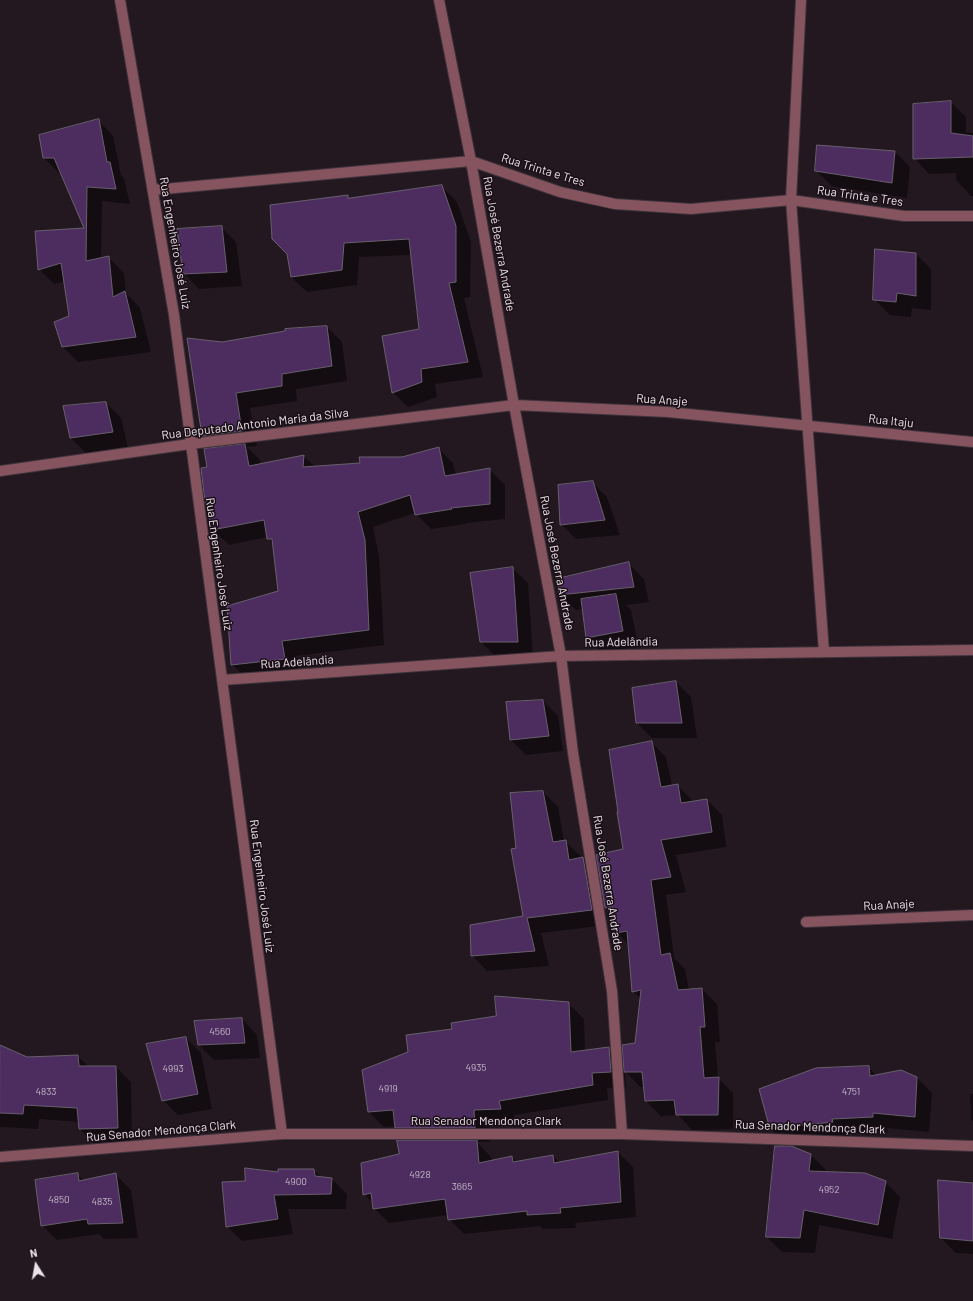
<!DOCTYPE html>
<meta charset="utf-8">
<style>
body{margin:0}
#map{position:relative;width:973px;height:1301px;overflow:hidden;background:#241820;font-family:Barlow,sans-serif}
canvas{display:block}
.north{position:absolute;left:16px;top:1245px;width:40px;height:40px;-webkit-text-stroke:3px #1b0f17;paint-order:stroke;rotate:349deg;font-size:11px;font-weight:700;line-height:16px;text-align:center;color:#eae2e7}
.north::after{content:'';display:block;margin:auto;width:14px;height:18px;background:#eae2e7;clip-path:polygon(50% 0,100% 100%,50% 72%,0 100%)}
</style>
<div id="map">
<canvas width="973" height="1301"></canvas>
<div class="north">N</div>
</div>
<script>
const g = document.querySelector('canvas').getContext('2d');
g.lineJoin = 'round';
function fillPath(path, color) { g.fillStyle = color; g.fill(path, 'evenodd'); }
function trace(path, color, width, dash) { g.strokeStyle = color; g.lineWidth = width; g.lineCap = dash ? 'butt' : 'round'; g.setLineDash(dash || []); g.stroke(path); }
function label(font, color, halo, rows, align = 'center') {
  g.font = font + ' Barlow,sans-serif'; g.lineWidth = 3; g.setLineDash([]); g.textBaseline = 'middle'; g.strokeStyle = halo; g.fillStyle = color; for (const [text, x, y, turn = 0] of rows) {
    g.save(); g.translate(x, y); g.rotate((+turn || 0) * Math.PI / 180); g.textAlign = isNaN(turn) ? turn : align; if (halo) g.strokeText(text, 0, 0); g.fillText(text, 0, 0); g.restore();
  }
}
const shadow = new Path2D(`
 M951 102 966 117V132L973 133V196H971L956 180V173L929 174 914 158V105Z
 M98 120 113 136 121 175 124 178 130 204 102 201 101 259 109 258 124 273 126 293 140 308 151 352 78 362 63 347 55 323 70 316 65 281 54 284 39 269 85 229 61 173H59L44 158Z
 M818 146 895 152 910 167 907 198 832 186 816 171Z
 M441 186 457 202 471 242 470 297 464 298 483 377 435 384 437 397 408 407 393 392 420 330 412 255 359 257 357 285 307 292 291 277 347 196 350 199Z
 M221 227 236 242 242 286 199 289 184 273Z
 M916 254 931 269V310L912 308 911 317 890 315 874 299Z
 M327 327 342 342 347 381 296 389 297 401 250 408 257 446 247 447 260 460V464L304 456 315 467 361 463 402 458 438 448 453 463 456 475 490 470 505 485V519L466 523V524L431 529 415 513 373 527 379 556 384 645 296 656 299 673 247 679 232 664 279 592 273 544 267 537 229 545 213 530 205 494 208 468 216 448 203 435 222 343Z
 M106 403 121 418 128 447 86 453 71 438Z
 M592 482 607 497 620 535 576 539 561 524Z
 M629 564 644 579 649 602 626 605 631 610 638 646 602 653 587 638 583 609 576 610 560 595Z
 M512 568 528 583 533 656 496 657 481 642Z
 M676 682 691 697 697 738H652L637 723 633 689Z
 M543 701 558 716 563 751 526 755 511 740Z
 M651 742 666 757 672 786 677 785 692 800 693 802 707 800 722 815 726 847 676 855 686 892 666 895 674 958 685 969 689 990 702 989 717 1004 720 1042H715L718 1078 733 1093V1129L692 1130 678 1115 661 1116 646 1101 644 1087H640L625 1071 626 1087 607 1088 608 1100 514 1115 515 1124 489 1125 490 1142H477L491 1157 492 1161 512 1157 518 1163 553 1156 560 1163 618 1152 633 1167 636 1217 575 1223 576 1228 543 1229 540 1226 464 1234 449 1219 448 1215 389 1223 374 1208 373 1204 364 1194 411 1142 396 1126 384 1127 369 1112 409 1052 453 1029 497 1017 568 1003 584 1019 585 1051 609 1048 625 1063 636 1044 641 999 633 991 629 945 617 933 615 917 606 908 624 850Z
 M543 792 558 807 564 841 581 856V859L583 858 598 873 607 925 541 933 549 966 487 971 472 955 525 917 517 849Z
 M242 1019 257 1035 260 1058 214 1060 199 1045 195 1022Z
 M186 1038 201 1053 212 1109 178 1115 163 1100Z
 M0 1049 27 1058 78 1056 89 1067H116L131 1082 132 1143 95 1144 80 1129 79 1122 39 1119 38 1129 0 1127Z
 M868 1067 877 1076 917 1078 932 1093 929 1132 887 1128 888 1132 847 1134V1137L786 1144 771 1129Z
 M970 1094H973V1121L971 1120Z
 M811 1155 826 1170V1172L885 1182 900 1197 892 1239 819 1225 815 1253 782 1252 767 1237Z
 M314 1170 321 1177 332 1179 347 1194 346 1209H288L293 1234 242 1241 227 1226 246 1182 279 1173Z
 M78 1175 84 1181 116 1175 131 1190 138 1238 104 1239 99 1234 57 1240 42 1225Z
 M973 1183V1254L956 1253 941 1238Z`);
const building = new Path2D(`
 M951 101V133L973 136V157L913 159V104Z
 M99 119 107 162H110L116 189 87 187 86 261 109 256 113 297 125 291 136 337 62 347 54 322 69 316 61 263 38 270 35 231 84 228 54 158H43L39 135Z
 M817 145 895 151 892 183 815 171Z
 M442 185 456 226V282L449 283 468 362 421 369 422 382 392 393 382 336 419 329 409 239 344 243 342 270 291 277 287 254 272 239 270 205 348 195V198Z
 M222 226 227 272 183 274 177 229Z
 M875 249 916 253V296L897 293 896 302 873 300Z
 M327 326 332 366 282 374V386L236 393 242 431 202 436 187 338 222 342 285 331V329Z
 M106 402 113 432 70 438 63 406Z
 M245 444 249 466 304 455 303 467 360 463 359 457H402L439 447 445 476 490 468V504L451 508 452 509 415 515 410 495 358 512 365 540 369 630 282 641 285 659 231 665 227 606 278 591 272 539H267L264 520 212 530 204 494 201 468 207 467 204 449Z
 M593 481 605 520 560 525 558 485Z
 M629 562 634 587 559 595 557 579Z
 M513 567 518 642H480L470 573Z
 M616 594 623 631 586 638 581 599Z
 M676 681 682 723H636L632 688Z
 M543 700 549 736 510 740 506 702Z
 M652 741 661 787 678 784 681 803 707 799 712 832 661 840 671 877 651 880 661 955 670 953 678 990 702 988 705 1027H700L704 1078 719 1077 718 1115H676L674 1100 645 1101 642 1072H624L622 1045 635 1043 641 990 632 992 627 931 616 933 613 907 605 908 596 855 623 849 617 812H618L609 750Z
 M543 791 553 842 566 840 569 860 583 857 592 910 527 918 535 951 471 956 470 925 523 916 511 849 516 848 510 793Z
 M495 996 569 1002 571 1052 609 1047 611 1072 592 1073 593 1085 499 1101 501 1109 474 1110 475 1128H395L393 1110 368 1112 362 1070 408 1052 406 1035 452 1029 451 1023 496 1016Z
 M242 1018 245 1043 198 1045 194 1021Z
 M186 1037 198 1094 162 1101 146 1044Z
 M0 1045 27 1057 78 1055 79 1066H116L118 1128 79 1129 77 1108 24 1105 23 1114 0 1113Z
 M869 1066 870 1076 901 1070 917 1077 915 1117 873 1113V1117L832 1119 833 1122 770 1129 759 1089 816 1068Z
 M397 1140H477L479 1163 512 1156 513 1162 553 1155 554 1163 618 1151 621 1202 560 1208 561 1213 527 1215V1211L448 1220 445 1199 373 1209 371 1193 363 1195 361 1163 399 1154Z
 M775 1146H791L811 1154 809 1171 865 1173 886 1181 878 1225 804 1210 800 1238 766 1237Z
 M245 1168 278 1172V1169H314L315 1176 332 1178 331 1194 274 1195 278 1219 226 1227 222 1182 245 1181Z
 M78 1173 79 1181 116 1173 123 1223 88 1224 87 1219 41 1226 35 1180Z
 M938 1180 973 1183V1241L940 1238Z`);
const street = new Path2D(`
 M120 0 174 315 282 1134
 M439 0 471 161 514 405 561 656 573 753 612 991 622 1134
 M801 0 791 200 824 652
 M153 190 471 161 560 192 615 204 691 209 791 200 904 216H973
 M0 471 190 444 514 405 668 412 973 442
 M222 680 561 656 973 650
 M806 922 973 915
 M0 1157 282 1134H622L973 1146`);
const numberNames = [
 ["4560",220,1032],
 ["4935",476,1068],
 ["4993",173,1069],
 ["4919",388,1089],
 ["4833",46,1092],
 ["4751",851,1092],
 ["4928",420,1175],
 ["4900",296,1182],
 ["3665",462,1187],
 ["4952",829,1190],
 ["4850",59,1200],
 ["4835",102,1202]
];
const streetNames = [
 ["Rua Trinta e Tres",543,170,17],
 ["Rua Trinta e Tres",860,196,8],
 ["Rua Engenheiro José Luiz",175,243,80],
 ["Rua José Bezerra Andrade",499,244,80],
 ["Rua Anaje",662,400,4],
 ["Rua Itaju",891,421,6],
 ["Rua Deputado Antonio Maria da Silva",255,424,-7],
 ["Rua José Bezerra Andrade",557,563,79],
 ["Rua Engenheiro José Luiz",219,564,82],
 ["Rua Adelândia",621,642,-1],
 ["Rua Adelândia",297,662,-4],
 ["Rua José Bezerra Andrade",608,883,81],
 ["Rua Engenheiro José Luiz",262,886,83],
 ["Rua Anaje",889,905,-3],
 ["Rua Senador Mendonça Clark",486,1121],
 ["Rua Senador Mendonça Clark",810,1127,2],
 ["Rua Senador Mendonça Clark",161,1131,-5]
];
fillPath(shadow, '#0007');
fillPath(building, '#4d2d60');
trace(building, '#685f6d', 1);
trace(street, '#40343c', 12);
trace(street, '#86545f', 10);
label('10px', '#c3b5c5', null, numberNames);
label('12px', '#eae2e7', '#1b0f17', streetNames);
</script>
